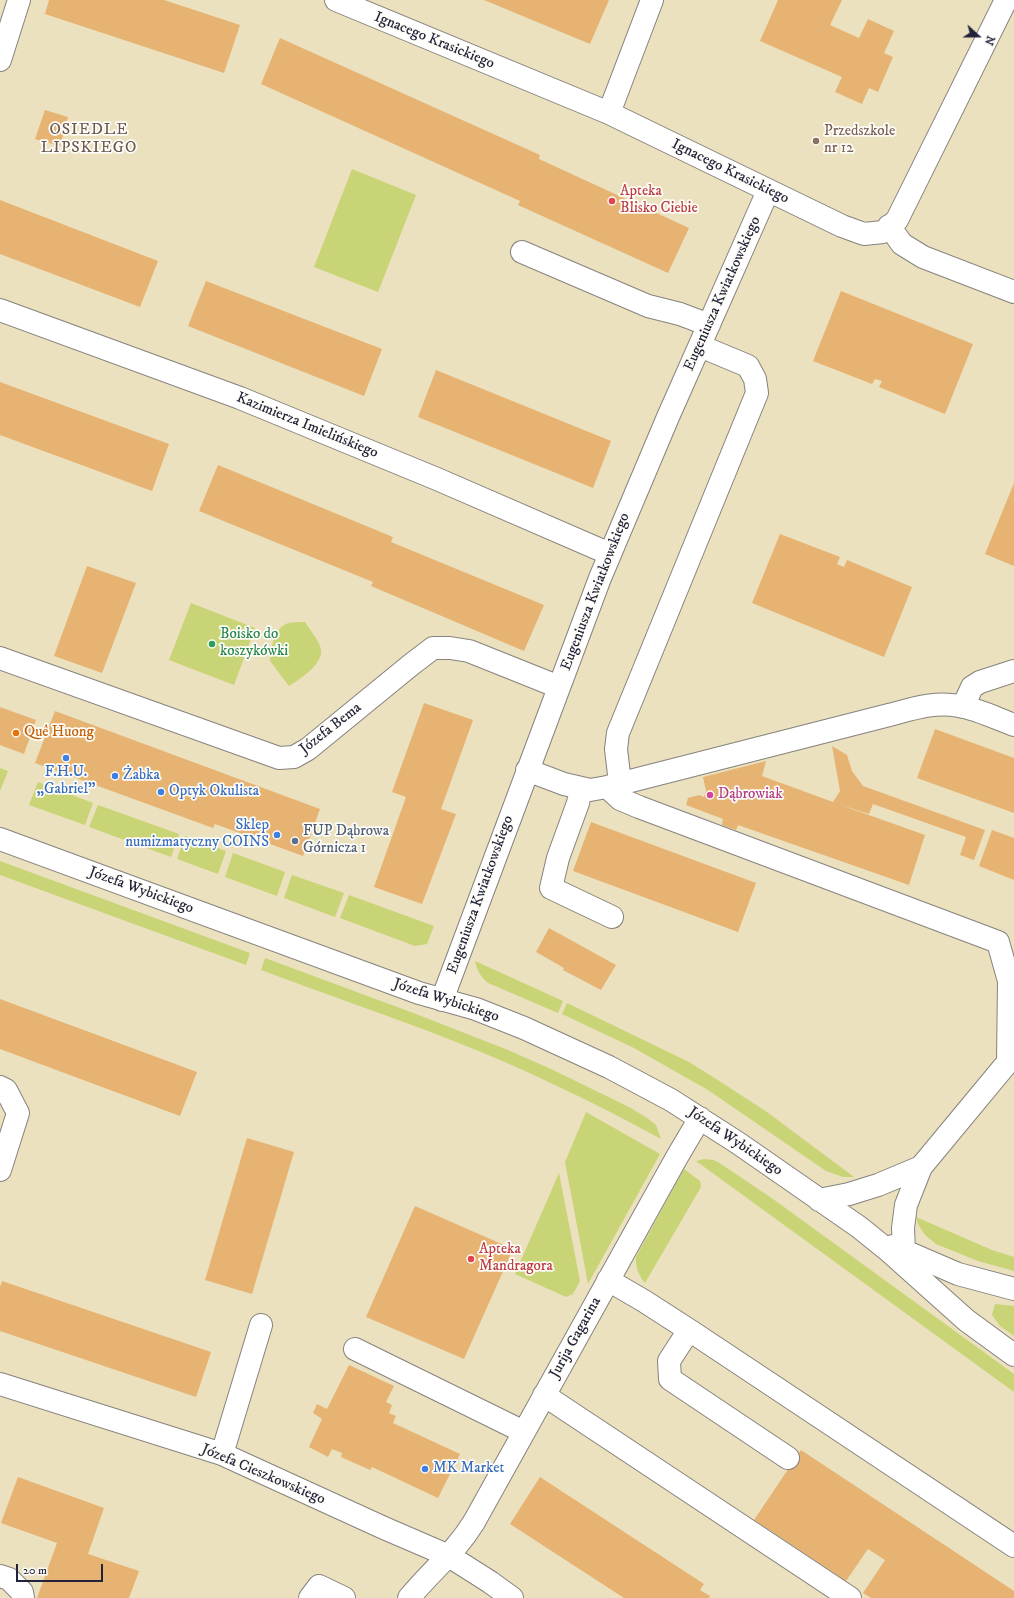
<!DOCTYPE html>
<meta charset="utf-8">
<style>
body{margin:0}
#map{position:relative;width:1014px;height:1598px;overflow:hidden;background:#ebe1bf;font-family:"IM FELL DW Pica",serif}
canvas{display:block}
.north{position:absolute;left:958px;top:16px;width:40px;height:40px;-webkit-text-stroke:3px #fdfcf7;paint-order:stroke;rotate:111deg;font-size:11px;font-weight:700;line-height:16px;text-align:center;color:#22223b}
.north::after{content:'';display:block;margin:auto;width:14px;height:18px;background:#22223b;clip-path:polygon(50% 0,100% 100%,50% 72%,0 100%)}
.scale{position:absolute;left:16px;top:1564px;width:87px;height:18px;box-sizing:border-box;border:2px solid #22223b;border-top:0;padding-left:5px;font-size:12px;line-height:14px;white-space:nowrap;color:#22223b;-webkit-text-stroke:3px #fdfcf7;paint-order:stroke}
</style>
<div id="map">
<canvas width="1014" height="1598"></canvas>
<div class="north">N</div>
<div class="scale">20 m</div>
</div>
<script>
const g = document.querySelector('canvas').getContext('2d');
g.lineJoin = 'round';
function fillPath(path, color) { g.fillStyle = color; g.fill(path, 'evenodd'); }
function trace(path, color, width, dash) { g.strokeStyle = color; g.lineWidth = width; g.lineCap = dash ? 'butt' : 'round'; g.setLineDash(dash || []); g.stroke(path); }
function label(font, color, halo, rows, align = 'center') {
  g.font = font + ' "IM FELL DW Pica",serif'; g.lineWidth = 3.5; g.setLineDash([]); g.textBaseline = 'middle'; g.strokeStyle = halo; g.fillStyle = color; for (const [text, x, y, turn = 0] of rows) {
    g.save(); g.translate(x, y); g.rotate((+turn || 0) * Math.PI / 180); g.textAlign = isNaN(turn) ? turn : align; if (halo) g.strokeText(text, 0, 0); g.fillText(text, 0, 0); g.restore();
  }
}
const green = new Path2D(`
 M352 169 416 195 378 292 314 267Z
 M191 603 255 628 234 685 169 660Z
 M305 622C310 630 317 638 320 646 327 662 300 679 289 686L270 661C271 649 273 630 286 624 291 622 299 622 305 622Z
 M0 768 8 771 0 791Z
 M38 782 93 803 85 825 29 805Z
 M98 805 179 834 171 857 89 827Z
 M185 836 226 851 218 874 177 859Z
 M233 853 285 872 277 896 225 877Z
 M0 861 250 953 246 965 0 875Z
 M292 875 344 893 335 917 284 898Z
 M349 895 434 926 427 944 415 946 340 918Z
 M265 958 416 1014 508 1050 551 1069 629 1107 647 1118 656 1125 661 1139C593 1102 523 1068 451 1040 388 1015 324 994 261 970Z
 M475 961 563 1001 558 1013 488 983C481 977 477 971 475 961Z
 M567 1003 689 1062 713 1077 767 1112 854 1177H843L826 1171 708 1090 634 1048 562 1014Z
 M586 1112 660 1154 588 1284 565 1162Z
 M704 1159 713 1160 718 1162 773 1199 1014 1374V1392L696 1161Z
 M684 1169 700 1181 701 1187 645 1283C639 1276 635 1266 636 1257Z
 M559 1173 580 1281 573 1294 566 1297 515 1274Z
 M916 1217 992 1250 1014 1257V1271L978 1261 936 1244 925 1235 918 1224Z
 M995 1304 1014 1306V1336L1000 1326 992 1315Z`);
const building = new Path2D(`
 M49 0H164L240 25 224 73 45 14Z
 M484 0H609L590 44Z
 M778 0H842L830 25 859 38 868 19 894 31 884 53 893 57 878 92 869 88 862 104 835 92 842 77 760 41Z
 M280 38 540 155 539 159 689 228 668 273 518 205 520 201 261 84Z
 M45 110 68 117 60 146 35 139Z
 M0 200 158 261 140 307 0 254Z
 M206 281 382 349 364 396 188 326Z
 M841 291 973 344 945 414 879 387 882 381 875 379 872 384 813 361Z
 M436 370 611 441 593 488 418 417Z
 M0 382 169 444 152 491 0 435Z
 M218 465 393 537 391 542 544 605 524 651 371 586 373 582 199 511Z
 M1014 483V566L985 554Z
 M780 534 840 557 837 564 844 567 847 560 912 587 884 657 752 603Z
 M87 566 136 583 102 673 54 656Z
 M424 703 473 720 441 809 456 814 422 904 374 887 406 797 392 792Z
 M0 707 36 720 24 754 0 745Z
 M55 711 320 809 303 856 215 824 213 828 35 763Z
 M935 729 1014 758V813L917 778Z
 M832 746 847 755 852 771 863 786 985 830 974 860 960 855 966 837 873 804 869 814 838 804 925 835 909 885 738 825 736 830 722 825 723 819 686 805 688 798 699 795 704 797 706 791 703 777 766 761 762 776 833 802 840 791Z
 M591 822 756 883 738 932 573 871Z
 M992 830 1014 838V880L979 866Z
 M549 928 616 965 601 990 563 970 564 968 536 952Z
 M0 999 197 1072 180 1116 0 1049Z
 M247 1138 294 1152 252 1294 205 1280Z
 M415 1206 513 1249 464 1359 366 1317Z
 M2 1281 211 1352 196 1397 0 1331V1287Z
 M349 1365 394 1386 386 1402 392 1405 389 1413 396 1416 393 1423 460 1454 438 1498 372 1467 370 1470 341 1457 342 1453 332 1449 328 1457 309 1447 322 1419 313 1413 317 1404 327 1409Z
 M801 1450 1014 1591V1598H871L863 1593 885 1560 868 1549 846 1581 754 1520Z
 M18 1477 104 1508 88 1554 139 1571 129 1598H37L57 1543 1 1523Z
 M540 1477 704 1584 700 1590 710 1596 709 1598H624L510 1524Z`);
const minor = new Path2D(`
 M336 0 609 113 842 226 864 234 883 232 897 220 1006 0
 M0 60 19 0
 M609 113 652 0
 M889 226 902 244 923 257 1014 292
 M522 252 648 306 680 314 709 325
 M0 310 240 398 437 479 610 554
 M0 658 279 758 294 757 308 749 412 664 433 648H450L469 651 559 687
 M963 707 972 687 980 682 1014 671
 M527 770 564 784 590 790 607 787 889 715C912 709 935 701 959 706 975 708 998 719 1014 725
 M620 783 616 749 618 733 757 393 755 379 748 366 700 346
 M607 787 620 799 639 807 998 942 1009 981 1008 1062 921 1167 906 1205 903 1228 904 1252
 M581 788 578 803 558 858 551 888 612 917
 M0 839 419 993 476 1009 524 1028 609 1067 671 1100 738 1143 859 1227 890 1252 966 1320 1014 1355
 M442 1000 600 578 668 417 768 191
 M0 1087 6 1090 18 1113 0 1170
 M819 1200 849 1194 878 1185 921 1167
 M893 1246 958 1274 1014 1289
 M608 1280 644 1301 689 1330 1014 1546
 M689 1330 669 1361 670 1379 788 1458
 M355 1349 524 1432
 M0 1384 222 1454 384 1528 449 1556 490 1582 512 1598
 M544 1395 850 1598
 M222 1454 261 1325
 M0 1576 9 1579 22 1592 23 1598
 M310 1598 319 1586 344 1598
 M409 1598C431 1571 455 1553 474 1522L677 1157 700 1118`);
const markers = [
 [816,141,4,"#8d6e63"],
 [612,201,4,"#e0444e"],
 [212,644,4,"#2e9e5b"],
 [16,733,4,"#e8710a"],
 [66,758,4,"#3f7fe0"],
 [115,776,4,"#3f7fe0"],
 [161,792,4,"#3f7fe0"],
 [710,795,4,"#d1479c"],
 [277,835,4,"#3f7fe0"],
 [295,841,4,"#5c6f8a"],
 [471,1259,4,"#e0444e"],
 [425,1469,4,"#3f7fe0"]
];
const streetNames = [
 ["Ignacego Krasickiego",434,41,22],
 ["Ignacego Krasickiego",730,172,26],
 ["Eugeniusza Kwiatkowskiego",723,294,-66],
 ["Kazimierza Imielińskiego",307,426,22],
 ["Eugeniusza Kwiatkowskiego",596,592,-69],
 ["Józefa Bema",331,729,-38],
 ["Józefa Wybickiego",141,891,20],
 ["Eugeniusza Kwiatkowskiego",481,895,-70],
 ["Józefa Wybickiego",446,1001,18],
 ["Józefa Wybickiego",735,1142,34],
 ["Jurija Gagarina",576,1338,-61],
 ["Józefa Cieszkowskiego",263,1475,23]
];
const educationNames = [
 ["Przedszkole",824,132],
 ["nr 12",824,149]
];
const healthNames = [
 ["Apteka",620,192],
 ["Blisko Ciebie",620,209],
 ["Apteka",479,1250],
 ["Mandragora",479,1267]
];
const leisureNames = [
 ["Boisko do",220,635],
 ["koszykówki",220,652]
];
const foodNames = [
 ["Quê Huong",24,733]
];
const shopNames = [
 ["F.H.U.",66,773,"center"],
 ["„Gabriel”",66,790,"center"],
 ["Żabka",123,776],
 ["Optyk Okulista",169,792],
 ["Sklep",269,826,"right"],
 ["numizmatyczny COINS",269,843,"right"],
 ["MK Market",433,1469]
];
const hotelNames = [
 ["Dąbrowiak",718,795]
];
const serviceNames = [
 ["FUP Dąbrowa",303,832],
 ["Górnicza 1",303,849]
];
const neighbourhoodNames = [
 ["OSIEDLE",89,131],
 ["LIPSKIEGO",89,149]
];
fillPath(green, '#c8d475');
fillPath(building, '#e6b372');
trace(minor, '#86827d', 24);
trace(minor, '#fff', 22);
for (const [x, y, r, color] of markers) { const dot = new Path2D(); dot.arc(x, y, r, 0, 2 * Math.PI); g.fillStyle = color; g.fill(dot); trace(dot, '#fdfcf7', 1.5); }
label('15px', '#22223b', '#fdfcf7', streetNames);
label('15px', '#785e54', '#fdfcf7', educationNames, 'left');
label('15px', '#be3a42', '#fdfcf7', healthNames, 'left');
label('15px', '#27864d', '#fdfcf7', leisureNames, 'left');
label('15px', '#c56008', '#fdfcf7', foodNames, 'left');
label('15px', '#366cbe', '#fdfcf7', shopNames, 'left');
label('15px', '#b23c85', '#fdfcf7', hotelNames, 'left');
label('15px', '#4e5e75', '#fdfcf7', serviceNames, 'left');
g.letterSpacing = '1px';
label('16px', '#67554e', '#fdfcf7', neighbourhoodNames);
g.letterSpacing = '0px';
</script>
